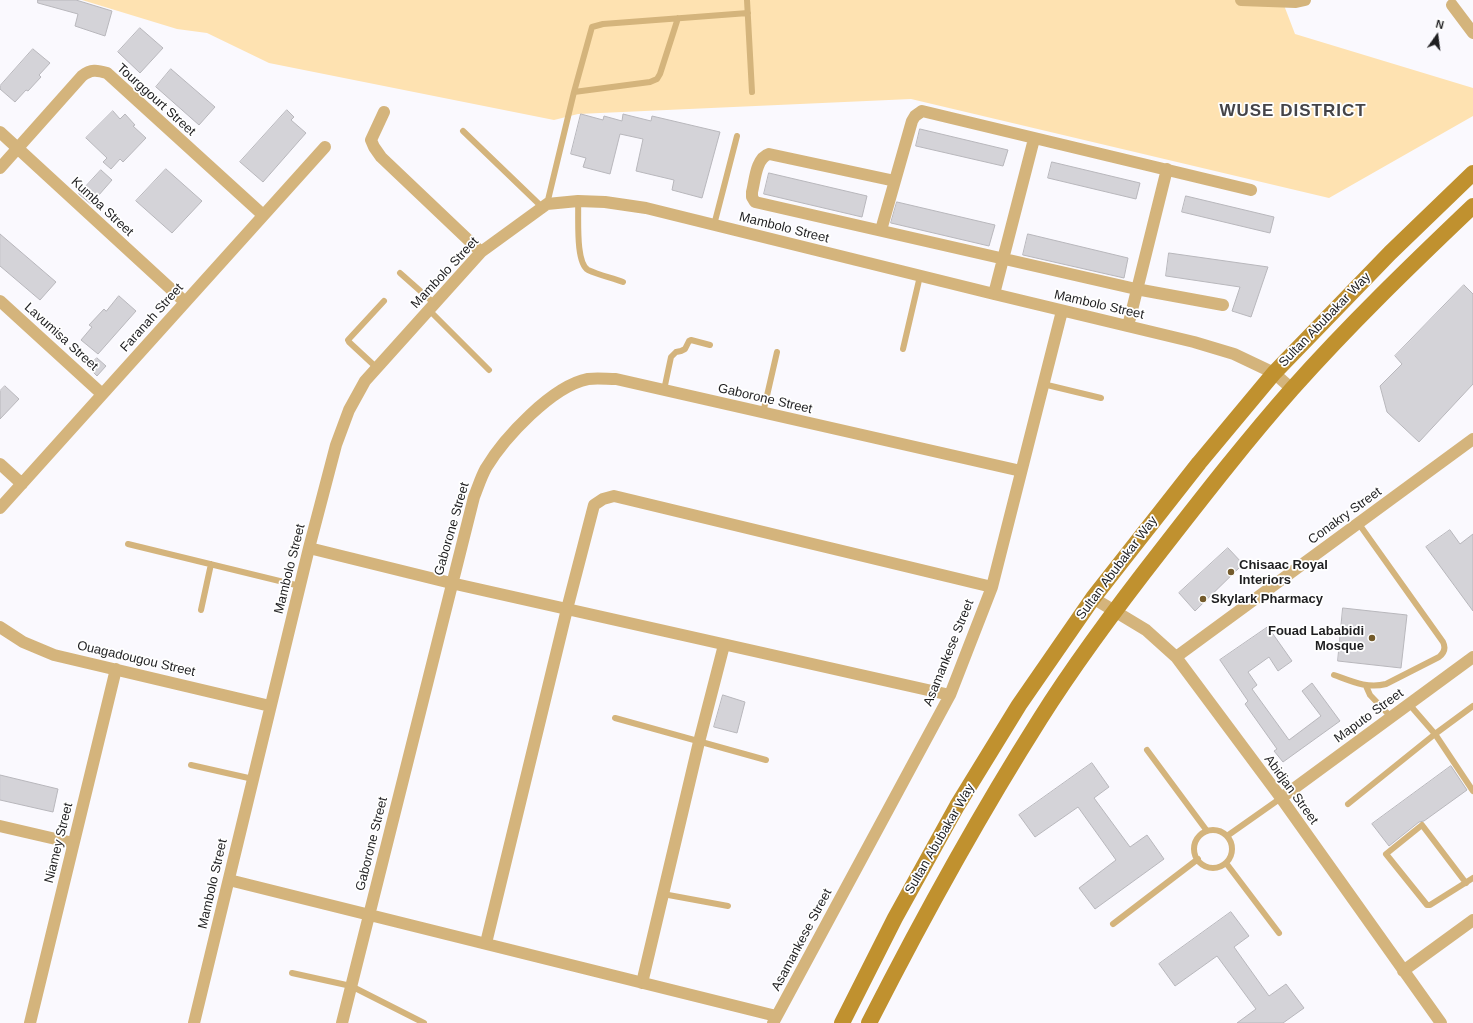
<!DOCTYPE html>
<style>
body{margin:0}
#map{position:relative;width:1473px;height:1023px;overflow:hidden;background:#faf9fe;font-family:Arial,sans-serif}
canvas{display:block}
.north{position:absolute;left:1417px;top:16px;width:40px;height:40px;-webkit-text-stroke:3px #fff;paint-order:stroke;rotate:14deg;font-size:11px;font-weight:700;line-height:16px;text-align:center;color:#1f1f21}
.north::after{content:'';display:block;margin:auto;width:14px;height:18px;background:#1f1f21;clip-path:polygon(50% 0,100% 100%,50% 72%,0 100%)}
</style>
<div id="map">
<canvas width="1473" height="1023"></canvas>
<div class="north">N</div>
</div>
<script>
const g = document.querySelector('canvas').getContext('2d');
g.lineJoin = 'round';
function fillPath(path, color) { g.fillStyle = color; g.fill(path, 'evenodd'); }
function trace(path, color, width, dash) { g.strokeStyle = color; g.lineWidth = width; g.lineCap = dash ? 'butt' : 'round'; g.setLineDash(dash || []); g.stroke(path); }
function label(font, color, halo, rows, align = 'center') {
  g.font = font + ' Arial,sans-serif'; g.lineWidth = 3.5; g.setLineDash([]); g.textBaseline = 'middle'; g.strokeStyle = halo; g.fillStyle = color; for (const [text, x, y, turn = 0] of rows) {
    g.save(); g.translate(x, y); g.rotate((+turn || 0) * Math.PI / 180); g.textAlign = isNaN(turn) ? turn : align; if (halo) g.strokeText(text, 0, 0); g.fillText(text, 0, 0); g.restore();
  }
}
const green = new Path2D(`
 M82 0H1282L1295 34 1473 88V116L1329 198 911 99 578 114 554 120 269 63 207 33 177 29Z`);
const building = new Path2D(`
 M38 0H76L112 11 105 36 75 26 78 14 38 3Z
 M140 28 163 48 140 73 118 52Z
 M33 49 50 63 39 75 41 77 28 91 26 90 15 102 0 89V86Z
 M171 69 215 107 199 125 156 87Z
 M287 110 294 117 291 120 306 133 263 182 240 162Z
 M113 111 120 119 125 114 135 125 133 126 146 138 123 162 120 159 111 169 103 162 107 158 86 138Z
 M581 114 603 120 604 116 622 121 623 114 651 121 652 116 720 132 702 198 672 190 674 180 636 171 643 139 620 134 610 174 583 167 586 158 571 154Z
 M920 129 1008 150 1003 166 916 146Z
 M1052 162 1140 183 1136 199 1048 178Z
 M166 169 202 201 172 233 136 201Z
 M101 170 112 180 91 204 79 194Z
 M769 173 867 196 862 217 764 194Z
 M1186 196 1274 217 1270 233 1182 212Z
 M897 202 995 225 989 246 891 223Z
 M0 234 56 282 40 300 0 266Z
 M1028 234 1128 258 1124 278 1023 255Z
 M1169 253 1268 267 1251 317 1232 311 1240 287 1166 276Z
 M1464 285 1473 294V384L1419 442 1387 412 1380 386 1402 364 1395 356Z
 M119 296 136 311 98 354 81 340 92 327 89 325 104 309 106 311Z
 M97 358 106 366 97 376 88 367Z
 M5 386 19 399 0 419V391Z
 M1450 530 1460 544 1473 534V611L1426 547Z
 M1228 548 1243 564 1195 611 1179 593Z
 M1343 608 1407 615 1401 668 1338 661Z
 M1268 627 1292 661 1278 671 1269 657 1248 672 1257 685 1252 689 1289 740 1321 716 1302 691 1312 683 1340 721 1283 762 1274 751 1277 749 1245 704 1248 701 1220 660Z
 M723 695 745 702 737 733 714 727Z
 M1092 763 1109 787 1094 798 1130 847 1147 835 1164 859 1095 909 1079 888 1116 860 1078 807 1035 837 1019 815Z
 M1451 766 1467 790 1424 821 1419 822 1389 846 1372 824Z
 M0 775 58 789 53 812 0 800Z
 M1231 912 1249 936 1234 947 1269 996 1286 984 1304 1008 1283 1023H1237L1256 1009 1217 956 1175 986 1159 964Z`);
const service = new Path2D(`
 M747 0 752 92
 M574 92 650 82 657 79 660 74 678 18
 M463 131 542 207
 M578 201C579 216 575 262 588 270 599 275 612 278 623 282
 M547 204 574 92 592 27 603 24 748 13
 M714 225 737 136
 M400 273 435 304
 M429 310 489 370
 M903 349 920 276
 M377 368 349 342 348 340 384 301
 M1043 384 1101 398
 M664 390 671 357 676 352 681 351 685 349 689 341 691 340 710 345
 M763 413 777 352
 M128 544 300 586
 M201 610 211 564
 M1334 675C1351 681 1367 689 1386 684L1439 657C1444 653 1446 648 1443 642L1359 524
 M1366 686 1370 695 1391 717
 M1409 704 1435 734 1473 791
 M615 718 766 760
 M1147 750 1207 831
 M191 765 253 779
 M1348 804 1435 734 1473 706
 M1194 849a19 19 0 1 1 38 0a19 19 0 1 1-38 0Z
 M1227 836 1281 798
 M1226 863 1279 933
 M1466 883 1422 825 1386 854 1427 905H1430L1473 878
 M663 894 728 906
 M1113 924 1198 859
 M292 973 351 986 424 1023`);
const minor = new Path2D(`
 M1241 0 1296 2 1305 0
 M1452 5 1473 33
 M384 112 371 140 374 147 381 157 481 252
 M0 132 185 302
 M0 168 82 76C91 69 97 70 107 73L263 215
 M895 181 769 154C756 158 755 180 752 192V197L755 202 1136 289 1223 305
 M881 230 912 121 915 116 922 111 1251 190
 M994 294 1034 139
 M0 301 102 394
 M1128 326 1167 169
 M0 464 22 484
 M0 508 325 147
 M309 548 451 583 950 695
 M1093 598 1146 630 1176 657 1281 798 1441 1023
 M0 627 23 642 54 655 270 706
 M1176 657 1473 439
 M1281 798 1473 657
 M0 826 73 843
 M229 880 776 1016
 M486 943 567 609 594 505 603 499 614 496 992 587
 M1403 971 1473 920
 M642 983 699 742 724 645
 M30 1023 116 669
 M194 1023 309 548 336 445 349 410 365 381 481 252 547 204 578 201 605 202 646 208 994 294 1194 342 1234 354 1274 373 1292 389
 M342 1023 474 497C478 487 481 477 486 468 504 438 552 386 588 379 597 378 607 379 616 379L1021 471
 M773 1023 950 695 992 587 1062 311`);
const secondary = new Path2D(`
 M842 1023 895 918 957 806 1019 705 1093 598 1199 463 1274 373 1390 253 1473 173
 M869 1023C922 919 978 817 1040 719 1077 660 1120 603 1163 548 1205 494 1247 440 1292 389 1349 325 1411 265 1473 206`);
const markers = [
 [1231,572,4,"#745b2c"],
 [1203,599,4,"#745b2c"],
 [1372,638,4,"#745b2c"]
];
const streetNames = [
 ["Tourggourt Street",156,100,42],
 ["Kumba Street",102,207,43],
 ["Mambolo Street",784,228,14],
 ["Mambolo Street",445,273,-47],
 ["Mambolo Street",1099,305,13],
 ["Faranah Street",152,318,-48],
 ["Sultan Abubakar Way",1325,320,-46],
 ["Lavumisa Street",61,337,42],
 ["Gaborone Street",765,399,13],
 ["Conakry Street",1345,516,-36],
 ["Gaborone Street",452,529,-74],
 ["Sultan Abubakar Way",1117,568,-53],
 ["Mambolo Street",290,569,-76],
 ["Asamankese Street",949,653,-68],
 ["Ouagadougou Street",136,659,13],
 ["Maputo Street",1369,716,-36],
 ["Abidjan Street",1291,790,54],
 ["Sultan Abubakar Way",940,839,-60],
 ["Niamey Street",59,843,-76],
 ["Gaborone Street",372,844,-76],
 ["Mambolo Street",213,884,-77],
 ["Asamankese Street",802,940,-62]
];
const poiNames = [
 ["Chisaac Royal",1239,565],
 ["Interiors",1239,580],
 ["Skylark Pharmacy",1211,599],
 ["Fouad Lababidi",1364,631,"right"],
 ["Mosque",1364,646,"right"]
];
const districtNames = [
 ["WUSE DISTRICT",1293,111]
];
fillPath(green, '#fee2b1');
fillPath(building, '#d4d3d8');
trace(building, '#b8b7bc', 1);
trace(service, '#d4b47c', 6);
trace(minor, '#d4b47c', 12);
trace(secondary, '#c0912f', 16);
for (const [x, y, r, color] of markers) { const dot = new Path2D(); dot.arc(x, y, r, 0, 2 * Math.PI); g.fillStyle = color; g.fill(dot); trace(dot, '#fff', 1.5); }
label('13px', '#1f1f21', '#fff', streetNames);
label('bold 13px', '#1f1f21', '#fff', poiNames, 'left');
g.letterSpacing = '1px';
label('bold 17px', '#454448', '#fff', districtNames);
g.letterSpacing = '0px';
</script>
